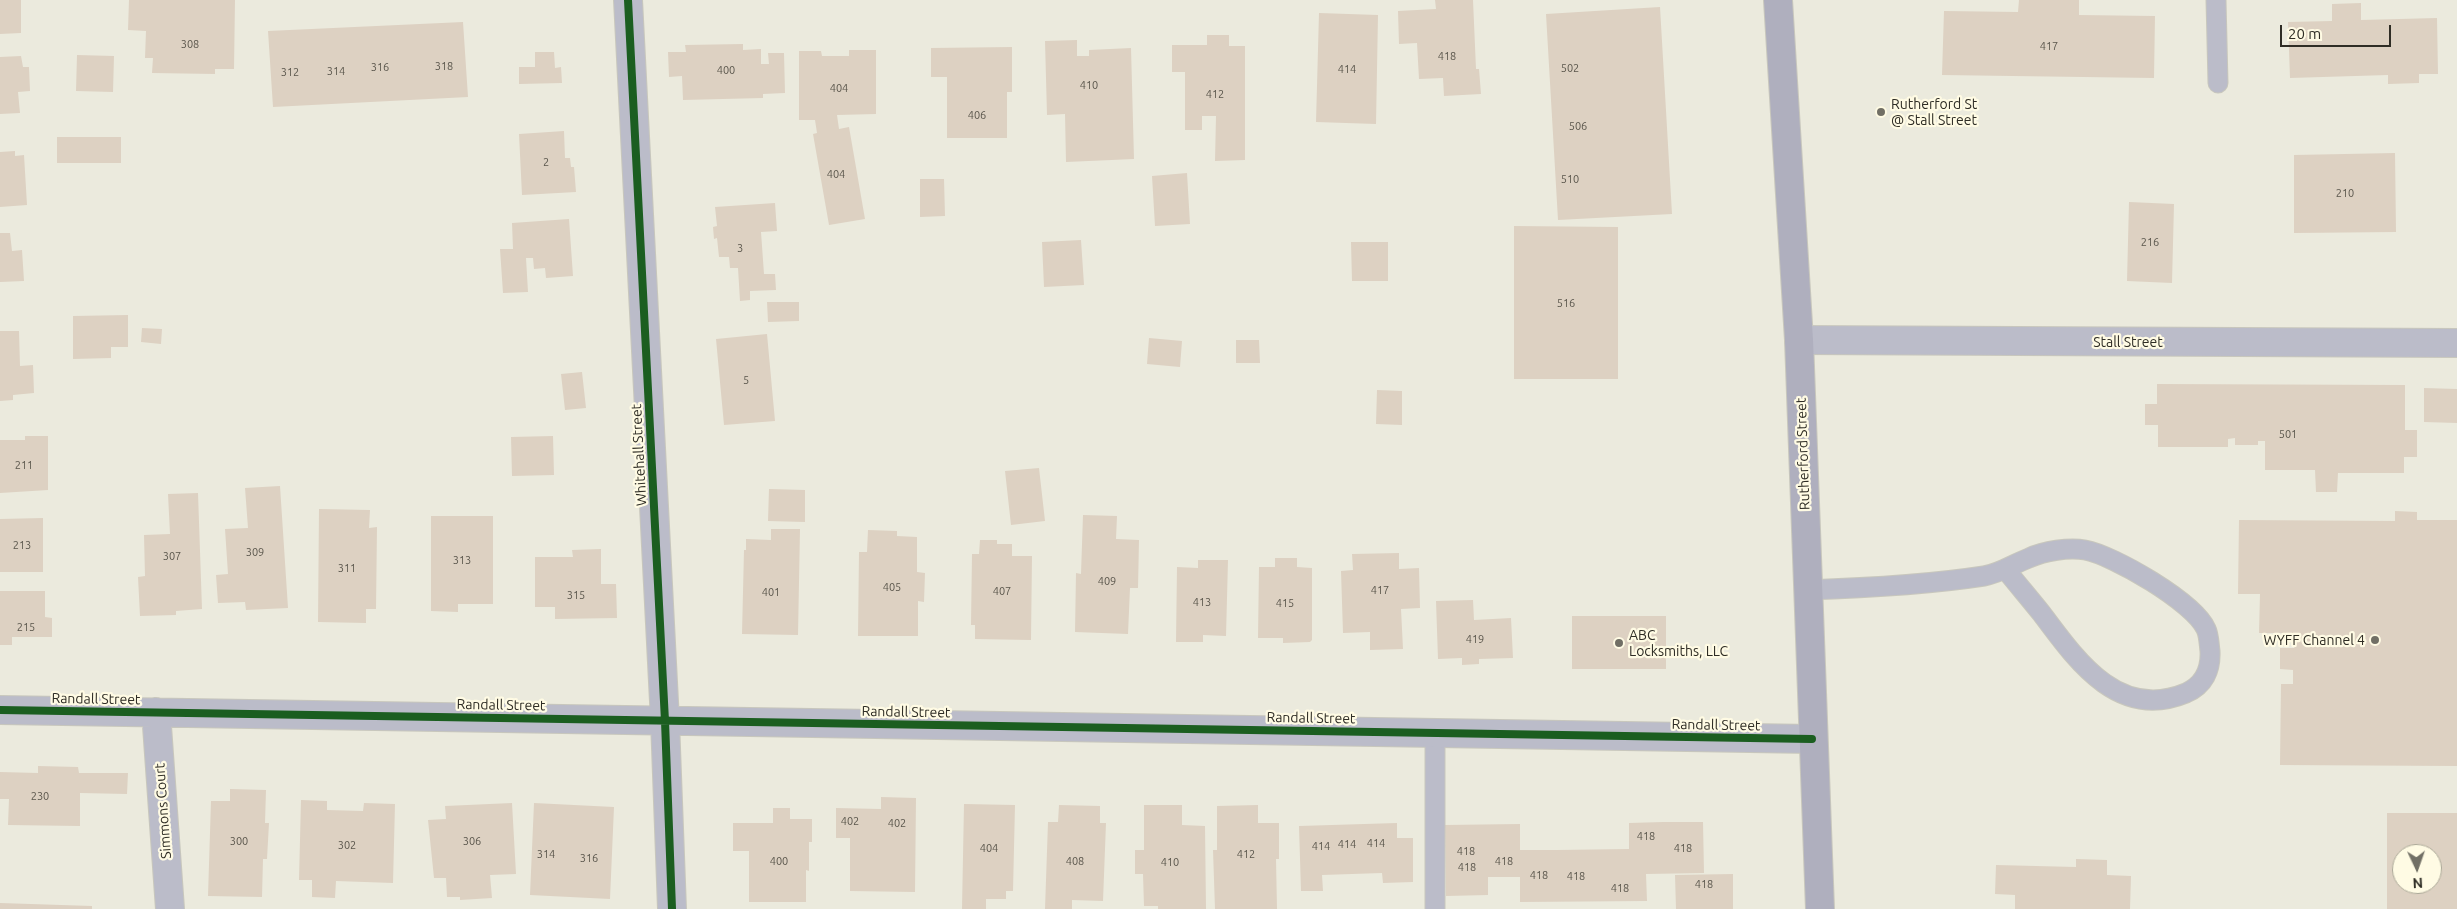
<!DOCTYPE html>
<style>
body{margin:0}
#map{position:relative;width:2457px;height:909px;overflow:hidden;background:#ebeadd;font-family:Ubuntu,sans-serif}
canvas{display:block}
.north{position:absolute;left:2392px;top:844px;width:50px;height:50px;box-sizing:border-box;background:#fffbe4;border:1px solid #aca998;border-radius:50%;rotate:177deg;font-size:14px;font-weight:700;line-height:20px;text-align:center;color:#2f2d25}
.north::after{content:'';display:block;margin:auto;width:18px;height:22px;background:#716f65;clip-path:polygon(50% 0,100% 100%,50% 72%,0 100%)}
.scale{position:absolute;left:2280px;top:25px;width:111px;height:22px;box-sizing:border-box;border:2px solid #2f2d25;border-top:0;padding-left:6px;font-size:15px;line-height:18px;white-space:nowrap;color:#2f2d25;-webkit-text-stroke:4px #fffbe4;paint-order:stroke}
</style>
<div id="map">
<canvas width="2457" height="909"></canvas>
<div class="north">N</div>
<div class="scale">20 m</div>
</div>
<script>
const g = document.querySelector('canvas').getContext('2d');
g.lineJoin = 'round';
function fillPath(path, color) { g.fillStyle = color; g.fill(path, 'evenodd'); }
function trace(path, color, width, dash) { g.strokeStyle = color; g.lineWidth = width; g.lineCap = dash ? 'butt' : 'round'; g.setLineDash(dash || []); g.stroke(path); }
function label(font, color, halo, rows, align = 'center') {
  g.font = font + ' Ubuntu,sans-serif'; g.lineWidth = 4.5; g.setLineDash([]); g.textBaseline = 'middle'; g.strokeStyle = halo; g.fillStyle = color; for (const [text, x, y, turn = 0] of rows) {
    g.save(); g.translate(x, y); g.rotate((+turn || 0) * Math.PI / 180); g.textAlign = isNaN(turn) ? turn : align; if (halo) g.strokeText(text, 0, 0); g.fillText(text, 0, 0); g.restore();
  }
}
const building = new Path2D(`
 M0 0H21V33L0 34Z
 M129 0H235L234 69H215V74L152 73 153 58H145L146 31 128 30Z
 M1435 0H1473L1476 69H1479L1481 94 1444 96 1443 78 1419 79 1417 43 1399 44 1398 11 1436 9Z
 M2019 0H2079V15L2155 16 2154 78 1942 75 1944 11 2018 12Z
 M2361 3V20L2437 18 2438 74H2419V83L2388 84V75L2290 78 2288 22 2332 21V4Z
 M1660 7 1672 214 1558 220 1546 14Z
 M1319 13 1378 15 1376 124 1316 122Z
 M463 22 468 97 273 107 268 31Z
 M1207 35H1229V46H1245V160L1215 161 1216 116H1202V130H1185V72H1172V45H1207Z
 M1077 40V56H1089V50L1131 48 1134 159 1066 162 1065 114 1047 115 1045 41Z
 M743 44V50L761 49V64H769L768 53H784L785 93 763 94V98L683 100 682 76 669 77 668 52H686L685 45Z
 M1012 47V92H1007V138H947V77H931V48Z
 M849 50H876V114L837 115 839 129 849 127 865 219 829 225 813 134 817 133 815 120H799V51H821L822 56H849Z
 M535 52H554L555 68 561 67 562 83 519 84V67H535Z
 M77 55 114 56 113 92 76 91Z
 M21 56 23 67H29L30 91 18 92 20 113 0 114V57Z
 M564 131 565 158H570L571 167H574L576 192 522 195 519 134Z
 M57 137H121V163H57Z
 M15 151V156L24 155 27 205 0 207V152Z
 M2395 153 2396 232 2294 233V155Z
 M1187 173 1190 224 1155 226 1152 176Z
 M920 179H944L945 216 920 217Z
 M2129 202 2174 204 2172 283 2127 281Z
 M775 203 777 231 761 232 764 274H775L776 290 750 291V300L740 301 738 268H730L729 257H719L717 238 714 239 713 227 717 226 715 207Z
 M569 219 573 276 546 278 545 268 534 269 533 258H526L528 292 503 293 500 249H513L512 223Z
 M1514 226 1618 227V379H1514Z
 M0 233H10L12 251 22 250 24 281 0 282Z
 M1081 240 1084 285 1044 287 1042 242Z
 M1351 242H1388V281H1352Z
 M767 302H799V321L768 322Z
 M128 315V347H111V358L73 359V316Z
 M142 328 162 329 161 344 141 342Z
 M0 331H19L20 366 33 365 34 393 13 395V400L0 401Z
 M767 334 775 421 724 425 716 339Z
 M1149 338 1182 341 1180 367 1147 364Z
 M1236 340H1259L1260 363H1236Z
 M582 372 586 408 565 410 561 374Z
 M2157 384 2405 385V430H2417V457H2404V473H2338L2337 492H2316L2315 470H2265V441H2258V445H2235V438L2228 439V447H2158V425H2145V404H2157Z
 M2424 388 2457 389V423L2424 422Z
 M1377 390 1402 391V425L1376 424Z
 M25 436H48V490L0 493V440H25Z
 M553 436 554 475 512 476 511 437Z
 M1039 468 1045 521 1011 525 1005 471Z
 M280 486 288 608 246 610 245 602 218 603 216 575 228 574 225 529 248 528 245 488Z
 M769 489 805 490V522L768 521Z
 M198 493 202 609 176 611V615L140 616 138 577 145 576 144 535 170 534 168 494Z
 M319 509 370 510 369 528 377 527 376 609H366V623L318 622Z
 M2395 511 2417 512V520H2457V766L2280 765 2281 684H2293V670L2280 669V648H2294V633H2259L2260 594H2238L2239 520 2395 521Z
 M1083 515 1117 516 1116 539 1139 540 1138 588H1130L1128 634 1075 632 1076 573 1081 574Z
 M431 516H493V604H458V612L431 611Z
 M43 518V572H0V519Z
 M771 529H800L798 635 742 634 744 550H746V539L771 540Z
 M868 530 897 531V536L917 537V572L925 573 924 602 918 601V636H858L859 552H867Z
 M980 540H997V544H1012V556H1032L1031 640 975 639V625H971L972 554H979Z
 M601 549V584H616L617 618 555 619V607H535V557H573L572 550Z
 M1399 553V569L1419 568 1420 608 1401 609 1403 649 1370 650V632L1343 633 1341 571 1353 570 1352 554Z
 M1275 558H1297V567L1312 568V640L1310 642 1283 643V638H1258L1259 567H1275Z
 M1198 560H1228L1226 636 1203 635V642H1176L1177 567 1198 568Z
 M0 591H45V617L52 618V637H12V645H0Z
 M1473 600 1474 620 1511 618 1513 658 1479 659V664L1462 665V658L1438 659 1436 601Z
 M1572 616H1666V669H1572Z
 M38 766 78 767 79 773H128L127 794 80 793V826L8 825 9 799H0V772L38 773Z
 M230 789 266 790 265 823H269L267 859H263L262 897 208 896 211 801H230Z
 M881 797 916 798 915 892 850 891V838H836V808L881 809Z
 M301 800 327 801V810L363 811 364 803 395 804 393 883 336 881 335 898 312 897V880H299Z
 M512 803 516 874 490 875 492 898 460 900V897H447L446 878H434L428 820 446 819 445 806Z
 M534 803 614 807 610 899 530 895Z
 M964 804 1015 805 1013 891H1006V899H986V909H962Z
 M1059 805 1100 806V823H1106L1103 901 1072 900V909H1045L1048 822H1058Z
 M1144 805H1182V825L1205 826 1206 909H1158V906H1144L1143 874H1135V850H1144Z
 M1258 805V823H1279V859H1276L1277 909H1215L1213 850H1217V806Z
 M773 808H790V819H812V842H809V871L806 870V902H749V851H733V823H773Z
 M2387 813H2457V909H2387ZM2402 854H2432V884H2402Z
 M1663 822H1703L1704 873 1646 874 1647 901 1520 902V877H1488V895L1446 896 1445 825 1520 824V850H1557L1629 849V823Z
 M1397 823V838H1413V882L1383 883 1382 873 1322 875 1323 891H1301L1299 826Z
 M2076 859 2107 860V875L2131 876 2130 909H2015V895L1995 894 1996 865 2076 867Z
 M1733 874V909H1676L1675 875Z
 M0 903 92 906V909H0Z`);
const lane = new Path2D(`
 M2216 0 2218 83
 M1807 590C1866 588 1926 585 1984 576 2001 573 2013 564 2029 558 2044 551 2069 547 2085 550 2113 555 2194 602 2206 629 2209 635 2209 644 2210 651 2211 670 2204 685 2186 693 2119 721 2077 661 2042 614 2030 599 2018 585 2006 570
 M1435 733V909`);
const street = new Path2D(`
 M628 0 665 721 672 909
 M1799 340 2457 343
 M0 710 1812 739
 M156 712 170 909`);
const highway = new Path2D(`
 M1778 0 1799 340 1820 909`);
const cycleway = new Path2D(`
 M628 0 665 721 672 909
 M0 710 1812 739`);
const markers = [
 [1881,112,5,"#716f65"],
 [2375,640,5,"#716f65"],
 [1619,643,5,"#716f65"]
];
const numberNames = [
 ["308",190,44],
 ["417",2049,46],
 ["418",1447,56],
 ["318",444,66],
 ["316",380,67],
 ["502",1570,68],
 ["414",1347,69],
 ["400",726,70],
 ["314",336,71],
 ["312",290,72],
 ["410",1089,85],
 ["404",839,88],
 ["412",1215,94],
 ["406",977,115],
 ["506",1578,126],
 ["2",546,162],
 ["404",836,174],
 ["510",1570,179],
 ["210",2345,193],
 ["216",2150,242],
 ["3",740,248],
 ["516",1566,303],
 ["5",746,380],
 ["501",2288,434],
 ["211",24,465],
 ["213",22,545],
 ["309",255,552],
 ["307",172,556],
 ["313",462,560],
 ["311",347,568],
 ["409",1107,581],
 ["405",892,587],
 ["417",1380,590],
 ["407",1002,591],
 ["401",771,592],
 ["315",576,595],
 ["413",1202,602],
 ["415",1285,603],
 ["215",26,627],
 ["419",1475,639],
 ["230",40,796],
 ["402",850,821],
 ["402",897,823],
 ["418",1646,836],
 ["300",239,841],
 ["306",472,841],
 ["414",1376,843],
 ["414",1347,844],
 ["302",347,845],
 ["414",1321,846],
 ["404",989,848],
 ["418",1683,848],
 ["418",1466,851],
 ["314",546,854],
 ["412",1246,854],
 ["316",589,858],
 ["400",779,861],
 ["408",1075,861],
 ["418",1504,861],
 ["410",1170,862],
 ["418",1467,867],
 ["418",1539,875],
 ["418",1576,876],
 ["418",1704,884],
 ["418",1620,888]
];
const poiNames = [
 ["Rutherford St",1891,104],
 ["@ Stall Street",1891,120],
 ["ABC",1629,635],
 ["Locksmiths, LLC",1629,651],
 ["WYFF Channel 4",2365,640,"right"]
];
const streetNames = [
 ["Stall Street",2128,342],
 ["Rutherford Street",1803,454,-92],
 ["Whitehall Street",639,455,-93],
 ["Randall Street",96,699,1],
 ["Randall Street",501,705,1],
 ["Randall Street",906,712,1],
 ["Randall Street",1311,718,1],
 ["Randall Street",1716,725,1],
 ["Simmons Court",163,811,-94]
];
fillPath(building, '#ddd1c2');
trace(lane, '#c8c7bd', 21);
trace(street, '#c8c7bd', 30);
trace(highway, '#c8c7bd', 30);
trace(lane, '#bbbcc9', 19);
trace(street, '#bbbcc9', 28);
trace(highway, '#afafbe', 28);
trace(cycleway, '#1b5e20', 8);
for (const [x, y, r, color] of markers) { const dot = new Path2D(); dot.arc(x, y, r, 0, 2 * Math.PI); g.fillStyle = color; g.fill(dot); trace(dot, '#fffbe4', 2); }
label('11px', '#5a564c', null, numberNames);
label('14px', '#2f2d25', '#fffbe4', poiNames, 'left');
label('14px', '#2f2d25', '#fffbe4', streetNames);
</script>
